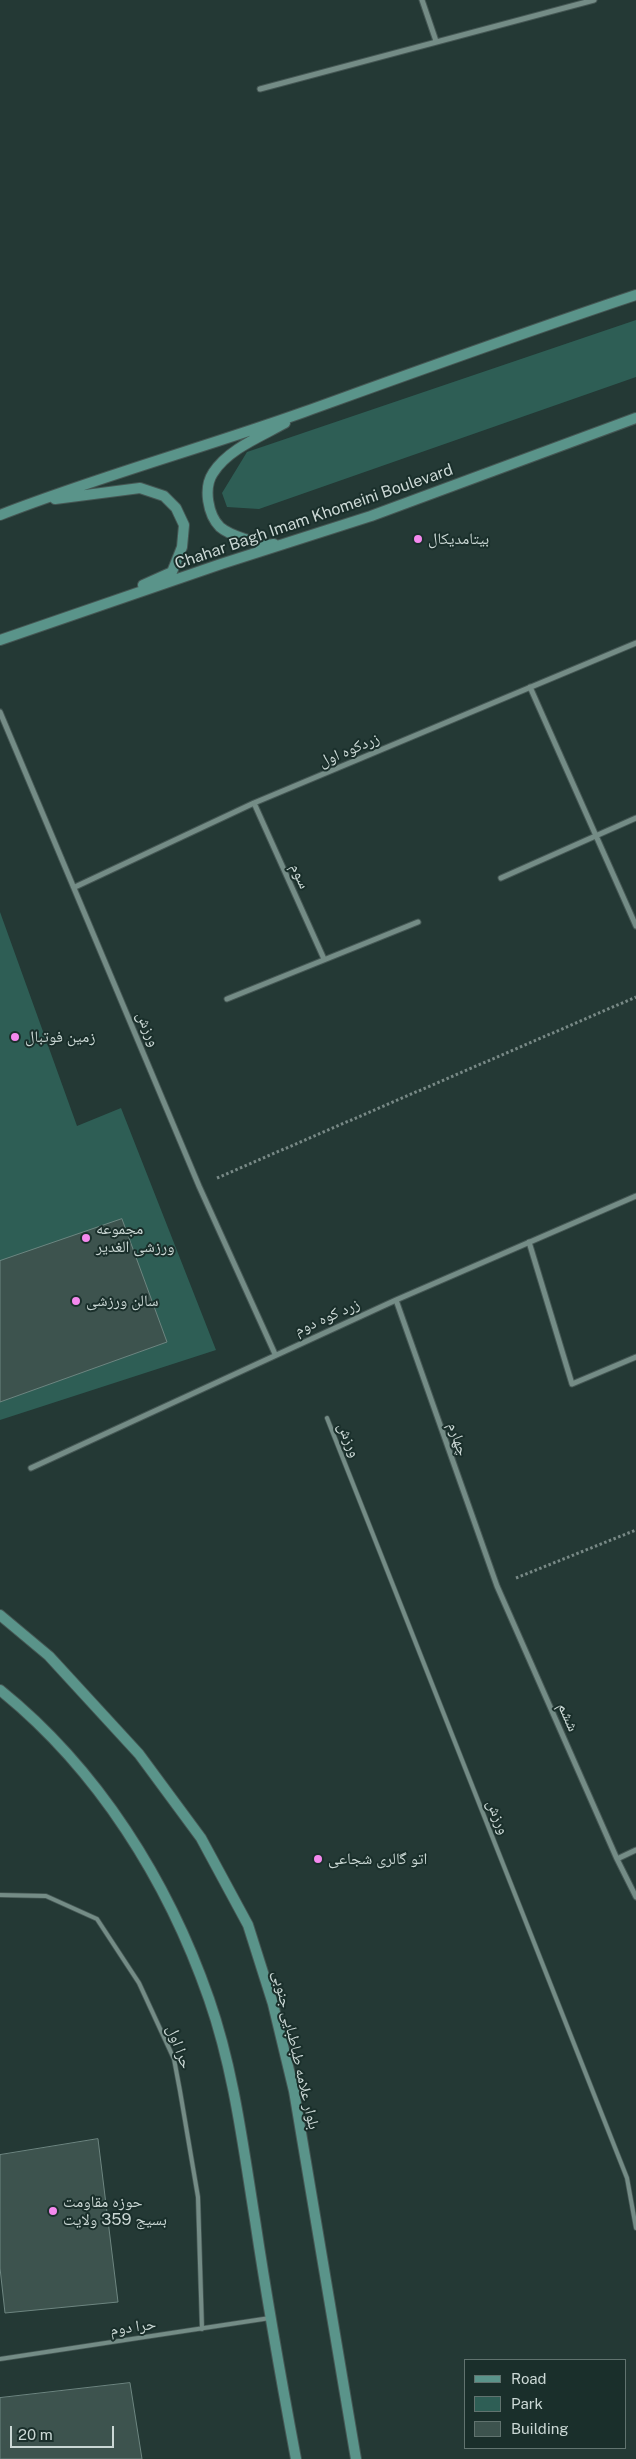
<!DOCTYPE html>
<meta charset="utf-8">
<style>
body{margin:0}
#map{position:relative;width:636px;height:2459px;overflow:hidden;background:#243935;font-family:"Public Sans",sans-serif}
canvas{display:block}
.legend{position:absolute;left:464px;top:2359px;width:162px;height:90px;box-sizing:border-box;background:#1a2f2b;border:1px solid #61736f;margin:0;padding:6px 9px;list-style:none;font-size:15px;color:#cbd8d5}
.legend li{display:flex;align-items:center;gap:10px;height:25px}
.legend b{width:25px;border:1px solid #61736f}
.scale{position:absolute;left:10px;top:2426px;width:104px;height:22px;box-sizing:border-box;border:2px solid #cbd8d5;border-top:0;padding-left:6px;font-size:15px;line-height:18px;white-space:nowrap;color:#cbd8d5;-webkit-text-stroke:4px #1a2f2b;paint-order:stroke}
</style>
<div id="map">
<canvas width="636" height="2459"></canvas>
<ul class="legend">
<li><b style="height:6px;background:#5a948a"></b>Road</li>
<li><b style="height:14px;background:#2e5e55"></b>Park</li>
<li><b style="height:14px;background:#3d534e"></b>Building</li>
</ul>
<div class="scale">20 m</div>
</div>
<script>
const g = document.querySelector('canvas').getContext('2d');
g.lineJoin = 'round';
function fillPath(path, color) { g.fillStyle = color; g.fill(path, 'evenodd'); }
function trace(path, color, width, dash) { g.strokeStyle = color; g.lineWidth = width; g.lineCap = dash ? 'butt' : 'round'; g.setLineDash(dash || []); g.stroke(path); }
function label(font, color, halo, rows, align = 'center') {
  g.font = font + ' "Public Sans","Noto Naskh Arabic",sans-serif'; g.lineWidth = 4; g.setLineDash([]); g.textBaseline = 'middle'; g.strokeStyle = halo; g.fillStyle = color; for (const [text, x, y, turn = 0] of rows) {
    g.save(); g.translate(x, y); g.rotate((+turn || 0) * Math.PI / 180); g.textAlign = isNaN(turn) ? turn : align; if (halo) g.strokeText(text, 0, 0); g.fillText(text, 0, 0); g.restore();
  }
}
const green = new Path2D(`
 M636 320V377L259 509 227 507 222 493 247 452Z
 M0 912 77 1126 121 1108 216 1350 0 1420Z`);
const building = new Path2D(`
 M122 1219 167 1342 0 1402V1261Z
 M98 2139 118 2302 5 2313 0 2268V2155Z
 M130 2383 142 2459H0V2398Z`);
const path = new Path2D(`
 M217 1178 636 997
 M516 1578 636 1530`);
const lane = new Path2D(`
 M327 1418 627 2178 636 2228
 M0 1895 46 1896 97 1919 139 1983 174 2059 180 2091 198 2197 202 2329
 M0 2359 270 2318`);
const street = new Path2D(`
 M422 0 436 41
 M260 89 594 0
 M530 687 636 926
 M0 712 199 1186 275 1354
 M254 803 324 959
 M501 878 636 818
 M75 887 254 803 636 643
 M227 999 418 922
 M529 1242 572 1384 636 1357
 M396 1300 497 1586 617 1859 636 1897
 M31 1468 396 1300 636 1196
 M617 1859 636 1850`);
const secondary = new Path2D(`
 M55 499 140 488 164 496 176 508 184 525 182 547 172 572 143 585
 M0 515C100 476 203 448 304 412 415 372 525 332 636 295
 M274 544C265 546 258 543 248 540 239 537 228 534 220 527 208 515 203 488 213 473 228 449 262 436 285 423
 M0 640 221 564 371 516 636 418
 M0 1615 49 1656 139 1754 201 1838 248 1925 273 2004 294 2091 356 2459
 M0 1690C98 1769 168 1881 209 1999 234 2071 243 2146 255 2220 267 2300 281 2379 296 2459`);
const markers = [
 [418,539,5,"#f589ee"],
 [15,1037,5,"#f589ee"],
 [86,1238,5,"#f589ee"],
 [76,1301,5,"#f589ee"],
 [318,1859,5,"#f589ee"],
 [53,2211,5,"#f589ee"]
];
const streetNames = [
 ["Chahar Bagh Imam Khomeini Boulevard",314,517,-19],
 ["زردکوه اول",349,750,-23],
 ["سوم",300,876,66],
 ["ورزش",148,1029,67],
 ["زرد کوه دوم",327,1317,-24],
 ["چهارم",458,1439,71],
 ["ورزش",349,1440,68],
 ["ششم",568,1717,66],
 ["ورزش",498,1817,68],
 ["حرا اول",179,2047,70],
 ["بلوار علامه طباطبایی جنوبی",296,2050,77],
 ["حرا دوم",133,2327,-8]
];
const poiNames = [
 ["بیتامدیکال",428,539],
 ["زمین فوتبال",25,1037],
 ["مجموعه",96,1229],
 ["ورزشی الغدیر",96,1247],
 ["سالن ورزشی",86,1301],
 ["اتو گالری شجاعی",328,1859],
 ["حوزه مقاومت",63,2202],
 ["بسیج 359 ولایت",63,2220]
];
fillPath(green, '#2e5e55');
fillPath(building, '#3d534e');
trace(building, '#6d8580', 1);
trace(lane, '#455754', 5.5);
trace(street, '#455754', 7);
trace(secondary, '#455754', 12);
trace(path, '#788986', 3, [2.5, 2.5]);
trace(lane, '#748c86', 4);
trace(street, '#748c86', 5);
trace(secondary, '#5a948a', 10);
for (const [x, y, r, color] of markers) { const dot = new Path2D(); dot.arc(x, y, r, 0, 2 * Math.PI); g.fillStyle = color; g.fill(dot); trace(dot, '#1a2f2b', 2); }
label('16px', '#cbd8d5', '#1a2f2b', streetNames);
label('16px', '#cbd8d5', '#1a2f2b', poiNames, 'left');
</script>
